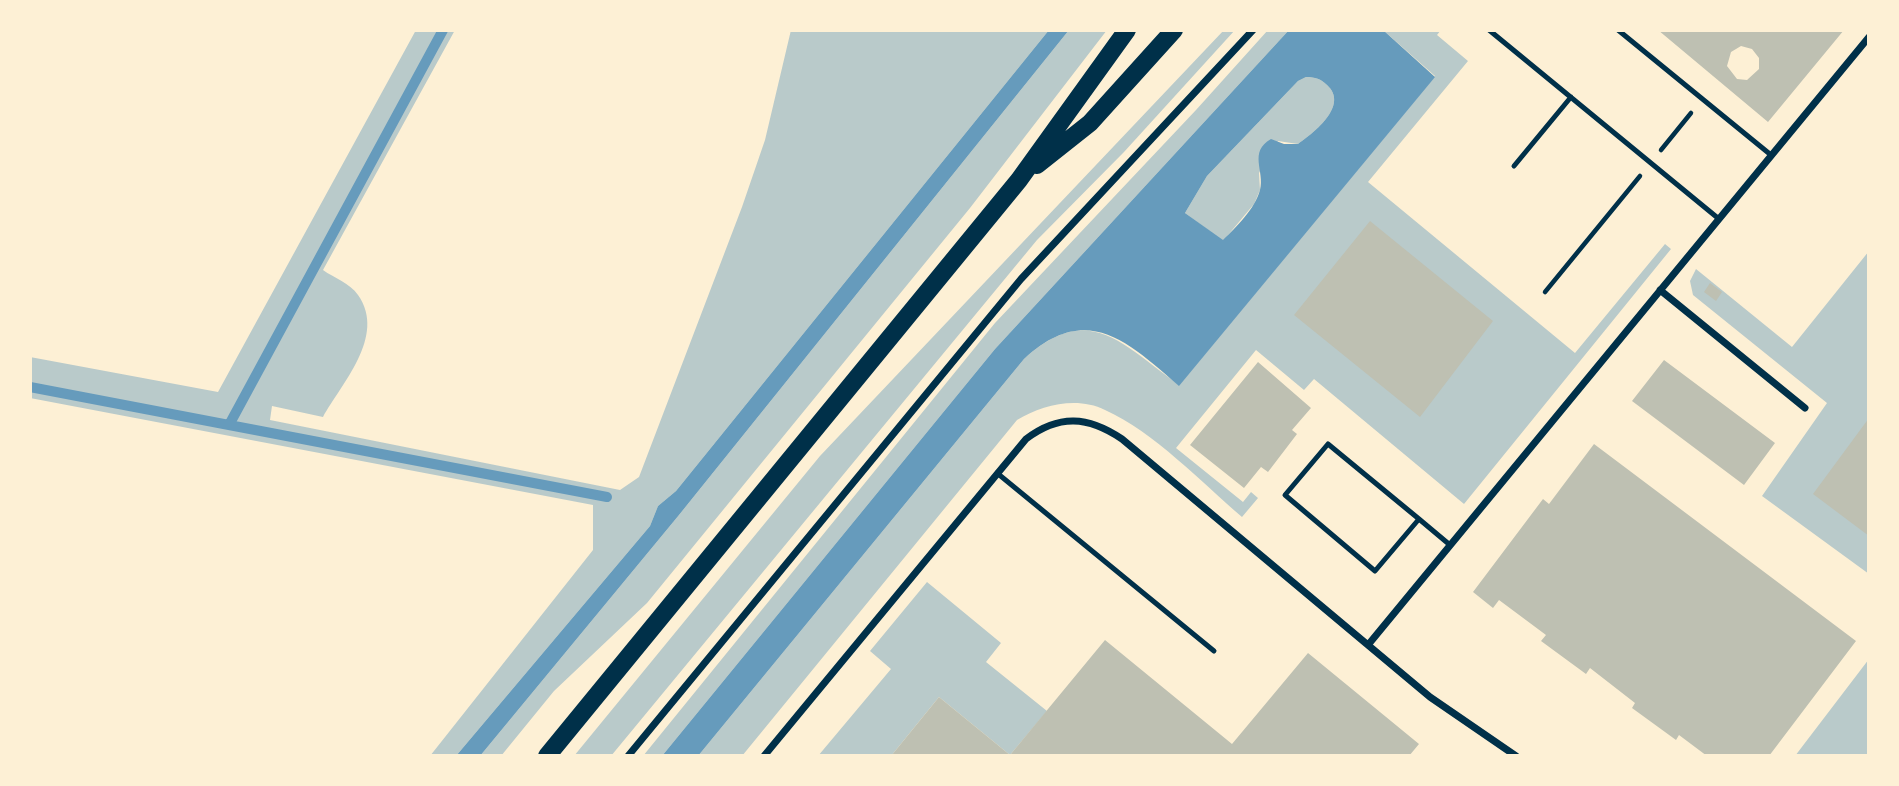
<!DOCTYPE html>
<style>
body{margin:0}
#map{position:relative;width:1899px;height:786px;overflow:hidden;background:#fdf0d5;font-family:Poppins,sans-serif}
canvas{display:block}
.frame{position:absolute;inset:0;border:32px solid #fdf0d5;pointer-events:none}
</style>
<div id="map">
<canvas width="1899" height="786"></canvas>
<div class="frame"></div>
</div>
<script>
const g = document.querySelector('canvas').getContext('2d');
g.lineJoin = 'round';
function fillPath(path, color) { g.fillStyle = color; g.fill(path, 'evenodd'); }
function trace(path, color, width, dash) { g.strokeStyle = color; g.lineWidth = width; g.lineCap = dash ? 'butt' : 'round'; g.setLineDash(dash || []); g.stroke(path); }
const green = new Path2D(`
 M416 30H455L323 270C334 278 350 283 358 295 387 336 341 384 323 417L272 406 270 420 620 490 639 477 742 207 765 140 791 30H1049L676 491 658 506 650 526 456 756H430L593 550V505L30 398V357L218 392Z
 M1069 30H1107L970 208 647 603 554 691 501 756H480L679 515Z
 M1224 30H1235L1124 152 1037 240 611 756H574L820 456Z
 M1268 30H1289L995 349 662 756H643L995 323 1196 110Z
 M1383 30H1441L1437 35 1468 61 1368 182 1575 353 1665 244 1671 249 1464 504 1314 379 1304 390 1256 350 1176 448 1243 502 1251 492 1258 498 1242 517C1201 482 1154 432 1105 410 1077 396 1042 405 1017 420L742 756H698L1024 359C1089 300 1123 345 1179 385L1435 76Z
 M1306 77C1315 77 1321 79 1327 85 1349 105 1315 132 1298 144L1278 141 1259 173 1260 190 1254 204 1223 241 1185 213 1207 176 1298 81Z
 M1869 251V574L1762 496 1827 403 1693 295 1690 281 1696 269 1792 347Z
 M927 582 1001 643 986 662 1047 711 1010 755 939 697 891 756H818L891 669 870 651Z
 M1869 659V756H1795Z`);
const water = new Path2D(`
 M1049 30H1069L679 515 480 756H456L650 526 658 506 676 491Z
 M1289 30H1383L1435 77 1179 386C1126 340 1086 302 1024 359L698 756H662L995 349ZM1306 77C1315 77 1321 79 1327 85 1349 105 1315 132 1298 144H1284L1271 139C1248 152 1265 171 1260 190 1255 209 1236 227 1223 240L1185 213 1207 176 1298 81Z`);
const stream = new Path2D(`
 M443 30 229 425 607 497
 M30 387 229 425`);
const building = new Path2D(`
 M1658 30H1844L1768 122ZM1741 46 1752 49 1759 58V69L1747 80 1737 79 1727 66 1731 52Z
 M1370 221 1493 321 1420 417 1294 315Z
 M1710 283 1722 292 1716 301 1704 292Z
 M1664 360 1775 443 1744 485 1632 401Z
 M1258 362 1311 408 1292 430 1297 434 1268 472 1261 467 1244 488 1190 445Z
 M1869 418V536L1813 494Z
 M1594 444 1856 641 1769 756H1707L1679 735 1676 740 1632 708 1635 703 1590 668 1586 674 1541 641 1546 635 1499 600 1493 608 1473 592 1543 499 1549 504Z
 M1105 640 1232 744 1308 653 1419 744 1409 756H891L939 697 1010 755Z`);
const path = new Path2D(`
 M1661 150 1691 113
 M1545 292 1640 176`);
const service = new Path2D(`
 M1489 30 1719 219
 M1618 30 1771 155
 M1514 166 1571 97
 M1328 444 1419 519 1375 571 1285 495Z
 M997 473 1214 651
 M1419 519 1450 545`);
const minor = new Path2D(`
 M1660 290 1805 408
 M1368 645 1869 37
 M628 756 1021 279 1253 30
 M764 756 1026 439C1059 414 1088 416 1122 439L1430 697 1516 756`);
const primary = new Path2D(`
 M1037 165 1090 123 1174 30
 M547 756 1019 180 1127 30`);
fillPath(green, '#b9caca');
fillPath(water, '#669bbc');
trace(stream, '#669bbc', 10);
fillPath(building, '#bec0b2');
trace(path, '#003049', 4.5);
trace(service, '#003049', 5);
trace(minor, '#003049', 7);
trace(primary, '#003049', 18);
</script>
